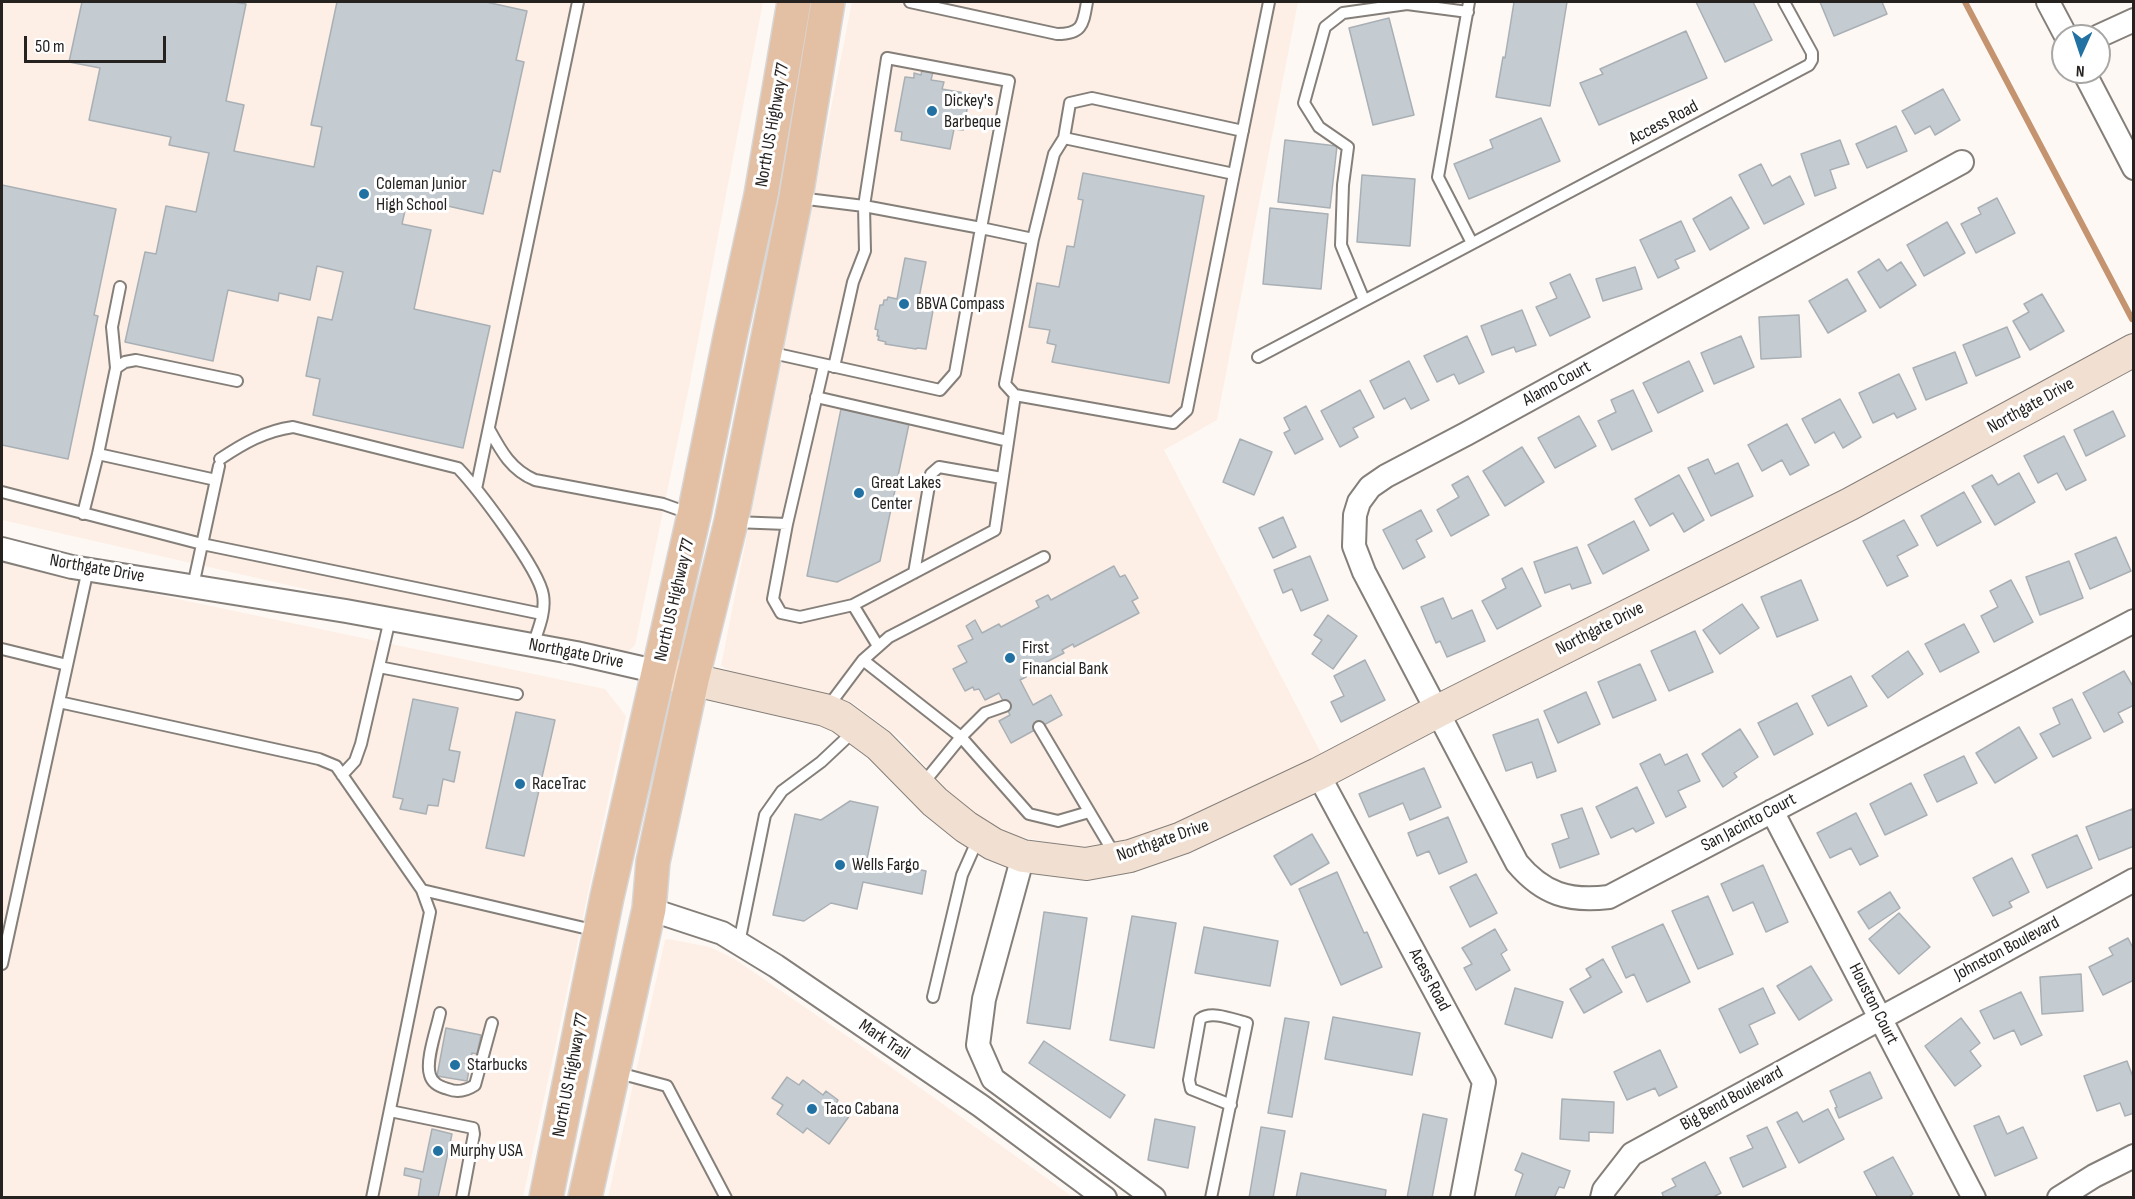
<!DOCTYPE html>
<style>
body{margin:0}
#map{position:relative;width:2135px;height:1199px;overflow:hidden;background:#fef8f4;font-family:"Sofia Sans Condensed",sans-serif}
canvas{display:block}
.frame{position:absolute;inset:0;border:3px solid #252220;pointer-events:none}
.north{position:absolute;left:2051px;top:24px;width:60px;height:60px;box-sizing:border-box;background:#fff;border:2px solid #a8a7a6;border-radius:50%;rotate:183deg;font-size:16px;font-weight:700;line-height:24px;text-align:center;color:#252220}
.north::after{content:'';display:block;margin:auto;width:21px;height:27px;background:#2171a3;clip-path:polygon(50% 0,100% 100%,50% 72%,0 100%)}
.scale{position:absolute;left:24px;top:36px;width:142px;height:27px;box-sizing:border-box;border:3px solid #252220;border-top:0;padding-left:8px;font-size:18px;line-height:21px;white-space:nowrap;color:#252220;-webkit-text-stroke:4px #fff;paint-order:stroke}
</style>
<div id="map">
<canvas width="2135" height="1199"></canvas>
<div class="frame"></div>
<div class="north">N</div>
<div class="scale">50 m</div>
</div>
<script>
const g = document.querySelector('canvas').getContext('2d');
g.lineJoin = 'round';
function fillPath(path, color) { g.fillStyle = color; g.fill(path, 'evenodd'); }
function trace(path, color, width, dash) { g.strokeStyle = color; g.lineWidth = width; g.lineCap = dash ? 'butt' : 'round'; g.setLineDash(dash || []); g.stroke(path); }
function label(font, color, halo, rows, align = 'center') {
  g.font = font + ' "Sofia Sans Condensed",sans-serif'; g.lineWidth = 6; g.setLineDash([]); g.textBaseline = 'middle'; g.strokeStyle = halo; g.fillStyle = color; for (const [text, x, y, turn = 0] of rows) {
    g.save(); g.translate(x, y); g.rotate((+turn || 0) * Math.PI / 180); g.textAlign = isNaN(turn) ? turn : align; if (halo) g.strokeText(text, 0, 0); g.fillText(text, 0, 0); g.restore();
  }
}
const built = new Path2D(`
 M2 2H763L689 387 635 645 621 658 600 656 2 520Z
 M852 2H1298L1217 420 1164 450 1323 757 1187 828 1099 848 1061 845 1017 836 983 823 952 795 902 740 853 703 810 689 732 673 721 666Z
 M2 562 605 689 626 716 523 1197 2 1198Z
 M668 939 710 947 736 960 860 1045 1073 1197 608 1198 665 940Z`);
const stream = new Path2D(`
 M1965 2 2132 319`);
const building = new Path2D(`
 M82 2H234L246 4 226 101 244 105 234 151 314 167 322 127 311 125 337 2H486L527 11 516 60 524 62 500 172 493 170 483 214 408 197 402 224 431 230 414 309 490 326 463 448 313 415 320 379 306 376 318 317 332 320 343 272 317 266 310 300 279 293 278 301 228 290 213 361 125 342 145 252 156 254 166 206 196 212 209 153 169 145 171 137 89 120 100 68 69 62Z
 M1514 2H1567L1550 106 1496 97 1503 57 1505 58Z
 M1696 2H1753L1772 40 1725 62Z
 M1820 2H1882L1887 14 1834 36Z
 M1389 18 1414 115 1373 125 1349 28Z
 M1686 31 1707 78 1599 125 1580 83 1603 74 1600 69Z
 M922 70 933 72 931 80 944 82 942 89 970 94 963 130 954 129 950 149 901 140 902 132 895 131 905 77 914 78V73L921 75Z
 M1943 89 1960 120 1935 135 1930 126 1915 134 1902 111Z
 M1541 118 1560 161 1469 199 1454 164 1493 148 1490 140Z
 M1896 126 1907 151 1867 168 1856 144Z
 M1285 140 1337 146 1330 208 1278 202Z
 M1840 140 1849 164 1830 170 1836 188 1815 196 1801 154Z
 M1761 164 1772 186 1790 176 1804 204 1764 224 1739 175Z
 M1083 173 1204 196 1169 383 1052 362 1056 345 1047 343 1050 330 1029 327 1037 283 1059 287 1067 246 1074 247 1083 200 1078 199Z
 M1362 175 1415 179 1410 246 1357 242Z
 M2 185 116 209 94 315 98 316 68 459 2 445Z
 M1731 197 1749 228 1710 250 1693 219Z
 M1997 198 2015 233 1976 253 1961 224 1981 214 1978 208Z
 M1270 208 1328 214 1321 289 1263 284Z
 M1681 221 1695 251 1675 260 1679 268 1658 278 1640 240Z
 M1947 222 1965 253 1924 276 1907 245Z
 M905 258 926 262 918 303 934 305 926 349 917 348 916 349 885 344 886 342 878 340 879 336H877L878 330 875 329 880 305H883L884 300H887L888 297 897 299Z
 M1879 259 1887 271 1901 262 1916 285 1880 308 1858 272Z
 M1635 267 1642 289 1603 301 1596 279Z
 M1570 274 1590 317 1550 336 1536 307 1557 298 1550 283Z
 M1847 279 1866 311 1828 333 1809 301Z
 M2042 294 2064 331 2030 350 2013 321 2029 312 2024 304Z
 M1522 310 1536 345 1516 352 1514 347 1492 355 1481 326Z
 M1799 315 1801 357 1761 359 1759 317Z
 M2007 327 2020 357 1976 376 1963 345Z
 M1467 336 1484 372 1459 384 1454 374 1437 382 1424 356Z
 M1741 336 1754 367 1714 384 1701 353Z
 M1955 352 1967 383 1926 400 1913 368Z
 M1409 361 1429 400 1411 409 1405 398 1384 409 1370 381Z
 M1689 361 1703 391 1658 413 1643 383Z
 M1899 374 1916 409 1897 418 1894 413 1873 423 1859 393Z
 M1360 390 1374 417 1353 428 1358 437 1340 447 1321 411Z
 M1633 390 1652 431 1612 450 1598 421 1616 412 1611 400Z
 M1840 399 1861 437 1843 448 1834 432 1815 443 1802 419Z
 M1306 406 1323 439 1295 454 1284 433 1290 430 1284 418Z
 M841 409 909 424 880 561 837 582 807 576Z
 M2113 411 2125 436 2086 456 2074 430Z
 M1579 416 1596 446 1555 468 1538 438Z
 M1787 424 1809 465 1790 475 1782 460 1762 471 1748 445Z
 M2064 436 2086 480 2066 490 2057 473 2038 483 2024 456Z
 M1240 439 1272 452 1254 495 1223 482Z
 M1522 447 1544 482 1505 506 1483 471Z
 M1708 459 1715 474 1738 463 1753 496 1711 516 1688 468Z
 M2019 473 2035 502 1995 525 1972 486 1992 475 1998 485Z
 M1679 475 1704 520 1684 532 1673 513 1650 526 1635 499Z
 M1468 476 1489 515 1451 536 1437 510 1459 497 1452 485Z
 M1964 492 1981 522 1937 546 1921 516Z
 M1421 510 1432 531 1416 540 1425 557 1403 569 1383 530Z
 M1283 517 1296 547 1273 558 1259 528Z
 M1904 520 1918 545 1897 556 1908 576 1887 586 1863 541Z
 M1634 521 1649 550 1603 574 1588 545Z
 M2116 537 2131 571 2090 589 2075 554Z
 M1577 547 1591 583 1572 589 1570 584 1545 593 1534 562Z
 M1310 556 1328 600 1301 611 1292 589 1283 593 1274 570Z
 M2069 561 2083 598 2040 615 2026 577Z
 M1114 566 1120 577 1125 575 1138 598 1132 601 1139 613 1074 647 1073 644 1062 650 1064 653 1025 673 1026 677 1020 680 1033 705 1051 695 1062 715 1011 743 999 721 1010 715 999 693 985 700 979 689 974 690 973 687 965 691 953 669 967 662 958 646 973 639 966 626 975 620 982 633 999 624 1001 627 1039 607 1036 601 1048 595 1051 600Z
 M1522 568 1541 606 1497 629 1482 601 1506 588 1502 579Z
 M1801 580 1818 620 1777 637 1761 597Z
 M2011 580 2033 622 1994 642 1981 616 1998 607 1990 591Z
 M1443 598 1452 619 1472 610 1485 641 1447 657 1440 641 1436 643 1421 607Z
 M1742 604 1759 628 1720 654 1703 630Z
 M1328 615 1357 636 1333 669 1312 654 1322 640 1314 635Z
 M1964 624 1979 652 1940 672 1925 644Z
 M1695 631 1713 672 1669 691 1651 651Z
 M1908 651 1923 674 1888 698 1872 676Z
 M1365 660 1385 700 1341 722 1331 702 1344 696 1334 676Z
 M1640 664 1656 700 1613 718 1598 682Z
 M2124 671 2134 688V705L2118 713 2123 722 2104 732 2083 693Z
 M1851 676 1867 706 1828 726 1812 696Z
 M1586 692 1600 724 1558 743 1544 711Z
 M413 699 458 708 449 750 460 752 454 782 443 779 438 806 428 805 426 814 400 809 403 799 393 797Z
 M2072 699 2091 738 2053 757 2040 734 2060 724 2053 708Z
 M1797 703 1813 734 1774 755 1758 723Z
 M516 712 555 720 524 856 486 848Z
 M1538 719 1556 771 1537 778 1532 762 1506 771 1493 735Z
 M2019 727 2037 758 1995 783 1976 753Z
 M1740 729 1758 757 1734 773 1737 777 1723 787 1702 754Z
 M1660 754 1665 765 1687 754 1700 781 1678 791 1686 807 1666 817 1640 764Z
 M1964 756 1977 783 1937 802 1924 775Z
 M1424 768 1441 807 1410 820 1403 803 1369 817 1359 794Z
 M1911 783 1927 815 1885 835 1870 804Z
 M1637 787 1654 823 1636 832 1633 828 1611 838 1596 807Z
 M850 801 878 807 867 859 926 871 922 894 863 882 857 909 831 903 804 921 773 915 795 814 821 820Z
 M1582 808 1599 854 1560 868 1552 844 1569 838 1561 815Z
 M2132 809 2134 814V846L2099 860 2086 827Z
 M1856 813 1878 856 1860 865 1851 848 1830 858 1817 833Z
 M1448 817 1467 862 1439 874 1429 851 1417 856 1408 833Z
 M1312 834 1329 863 1291 885 1274 856Z
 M2077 835 2092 868 2047 888 2032 855Z
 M2012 858 2029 892 2009 902 2012 907 1993 916 1973 878Z
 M1763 865 1788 922 1766 932 1753 902 1733 911 1721 884Z
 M1337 872 1364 933 1367 932 1382 967 1341 985 1299 889Z
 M1476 874 1497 913 1470 927 1450 887Z
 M1890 892 1900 908 1869 929 1858 912Z
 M1708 896 1733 954 1698 969 1672 911Z
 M1044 912 1087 918 1070 1029 1027 1023Z
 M1899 913 1930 947 1899 974 1869 939Z
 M1132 916 1176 923 1154 1048 1110 1040Z
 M1663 924 1690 982 1647 1002 1634 974 1626 978 1612 947Z
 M1204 927 1278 941 1270 986 1195 973Z
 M1495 929 1507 950 1501 954 1510 970 1476 990 1464 968 1472 964 1462 948Z
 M2128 938 2134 950V980L2103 995 2089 967 2113 955 2109 948Z
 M1603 959 1622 992 1584 1013 1570 989 1591 977 1586 969Z
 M1811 966 1832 1000 1799 1020 1777 986Z
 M2081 974 2083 1011 2042 1014 2040 977Z
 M1515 988 1563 1002 1552 1038 1505 1024Z
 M1763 988 1775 1013 1749 1025 1758 1044 1740 1053 1719 1009Z
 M2021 992 2042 1035 2021 1045 2014 1030 1994 1039 1980 1011Z
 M1333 1017 1420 1033 1412 1075 1325 1059Z
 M1285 1018 1309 1022 1292 1117 1268 1113Z
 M1961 1018 1980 1043 1970 1051 1981 1066 1955 1086 1925 1046Z
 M446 1028 481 1035 477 1054 472 1053 467 1081 437 1076Z
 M1044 1041 1125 1095 1110 1118 1029 1063Z
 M1660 1050 1677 1087 1659 1096 1655 1088 1627 1100 1614 1072Z
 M2127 1061 2134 1080V1113L2125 1116 2120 1103 2097 1111 2084 1076Z
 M1870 1072 1882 1098 1839 1118 1835 1108 1837 1107 1830 1091Z
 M787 1077 799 1085 803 1080 823 1095 826 1091 838 1100 836 1104 850 1115 829 1144 807 1128 803 1133 777 1114 783 1105 772 1098Z
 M1562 1099 1614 1102 1613 1133 1589 1132V1141L1560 1139Z
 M1828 1109 1844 1139 1799 1163 1777 1122 1797 1112 1803 1122Z
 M1423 1114 1447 1119 1432 1198H1407Z
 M1999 1116 2007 1134 2023 1127 2037 1158 1995 1176 1974 1126Z
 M1155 1119 1195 1127 1188 1168 1148 1160Z
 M1261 1127 1285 1131 1273 1198H1249Z
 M1767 1127 1786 1167 1743 1187 1730 1158 1753 1148 1747 1136Z
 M432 1129 452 1134 438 1198H418L421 1179 404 1175 405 1168 423 1172Z
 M1522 1153 1570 1171 1564 1188 1559 1187 1554 1198 1515 1197 1523 1174 1515 1170Z
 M1893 1157 1913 1194 1907 1198H1878L1864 1172Z
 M1705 1162 1721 1193 1711 1198H1664L1662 1193 1676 1186 1672 1179Z
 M1301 1173 1386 1190 1385 1198H1296Z`);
const lane = new Path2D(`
 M910 2 1057 34C1083 34 1083 24 1087 2
 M1469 2 1438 177 1472 243
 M1064 138 1070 103 1092 98 1243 131
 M1234 174 1269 2
 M1364 300 1341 245 1343 185 1348 147 1319 127 1304 103 1325 27 1343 13 1407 4 1468 12
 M768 352 940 390 955 373 981 228 864 206 799 198
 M1258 357 1809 65 1812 60V53L1784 2
 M834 367 853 282 865 251 864 206 887 58 1009 81 981 228 1033 239 1005 384 1015 395 1173 423 1187 410 1234 174 1064 138 1054 154 1033 239
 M116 368 125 362 136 360 237 381
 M816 397 1008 441
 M489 429C501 451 511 470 535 480L663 504 691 514
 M98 454 216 480
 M220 459C244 443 265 431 293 427L458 468C478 489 539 569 543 595 546 612 538 630 533 645
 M476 489 578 2
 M2 492 202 544 542 614
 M83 514 98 454 116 368 112 327 120 287
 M734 522 787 524 824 365
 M787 524 773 599 781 613 800 617 853 605 878 646
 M914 573 931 474 939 467 1002 478
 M193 586 219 466
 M853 605 995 530 1015 395
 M2 649 67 665
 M863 660 961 737 985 713 1005 706
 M379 667 517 694
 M59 702 319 759 336 766 422 890 430 912 372 1198
 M827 708 863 660 889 637 1044 557
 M1039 727 1115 855
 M342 775 355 761 361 744 390 619
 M921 786 961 737 1029 814 1058 821 1089 812
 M422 890 597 931
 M739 943 765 815 782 791 821 762 854 731
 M2 964 88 569
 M933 997 962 875 978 839
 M440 1013C437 1028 425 1061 430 1075 432 1083 440 1087 448 1089 458 1093 466 1091 475 1085L492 1023
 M615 1072 667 1086 726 1198
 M390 1111 473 1128 474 1134 462 1198
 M1211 1198 1247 1023C1234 1020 1212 1010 1200 1019L1189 1080 1191 1089 1231 1105`);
const street = new Path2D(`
 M2048 2 2066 36
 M2099 36 2134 20
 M2084 72 2134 168
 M1962 162 1466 434 1386 476 1370 487 1359 502 1355 515 1354 546 1364 572 1517 863C1543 894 1569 902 1609 897L2134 621
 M2 549 72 567 346 611 576 653 659 672
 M1318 774 1484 1082 1462 1198
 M1772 811 1974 1198
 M1023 856 984 999 978 1045 993 1079 1154 1198
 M649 909 722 933 776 966 981 1106 1105 1198
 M1602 1198 1604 1190 1632 1154 2134 880
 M2059 1198 2094 1176 2134 1156`);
const secondary = new Path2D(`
 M659 672 825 710 841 717 879 745 935 802 966 827 993 844 1023 856 1086 864 1130 856 1182 838 1318 774 1438 711 1850 504 2134 350`);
const primary = new Path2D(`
 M546 1198 607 897 694 515 730 337 761 195 794 2
 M585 1198 649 909 653 862 692 680 731 522 796 197 828 2`);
const markers = [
 [932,111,6,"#2171a3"],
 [364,194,6,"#2171a3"],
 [904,304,6,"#2171a3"],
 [859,493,6,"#2171a3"],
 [1010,658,6,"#2171a3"],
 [520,784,6,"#2171a3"],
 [840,865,6,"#2171a3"],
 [455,1065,6,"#2171a3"],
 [812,1109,6,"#2171a3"],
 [438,1151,6,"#2171a3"]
];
const poiNames = [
 ["Dickey's",944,101],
 ["Barbeque",944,122],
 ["Coleman Junior",376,184],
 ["High School",376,205],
 ["BBVA Compass",916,304],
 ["Great Lakes",871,483],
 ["Center",871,504],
 ["First",1022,648],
 ["Financial Bank",1022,669],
 ["RaceTrac",532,784],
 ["Wells Fargo",852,865],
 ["Starbucks",467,1065],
 ["Taco Cabana",824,1109],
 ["Murphy USA",450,1151]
];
const streetNames = [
 ["Access Road",1664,123,-28],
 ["North US Highway 77",773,125,-80],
 ["Alamo Court",1557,384,-29],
 ["Northgate Drive",2031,406,-29],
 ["Northgate Drive",97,569,10],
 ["North US Highway 77",675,600,-77],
 ["Northgate Drive",1600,629,-27],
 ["Northgate Drive",576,654,11],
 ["San Jacinto Court",1749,823,-28],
 ["Northgate Drive",1163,841,-19],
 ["Johnston Boulevard",2007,949,-28],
 ["Acess Road",1429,980,62],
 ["Houston Court",1873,1004,63],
 ["Mark Trail",884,1040,34],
 ["North US Highway 77",571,1075,-79],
 ["Big Bend Boulevard",1732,1099,-29]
];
fillPath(built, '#fdefe5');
trace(stream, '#c3946f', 6);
fillPath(building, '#c5ccd1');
trace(building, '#a9b0b5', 1.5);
trace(lane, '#857f7a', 14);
trace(street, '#857f7a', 26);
trace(secondary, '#857f7a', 34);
trace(primary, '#d8d7d7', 36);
trace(lane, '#fff', 10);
trace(street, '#fff', 22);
trace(secondary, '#f1e0d1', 32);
trace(primary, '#e3c0a4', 33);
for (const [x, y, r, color] of markers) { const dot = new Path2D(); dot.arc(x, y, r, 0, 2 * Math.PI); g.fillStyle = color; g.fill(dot); trace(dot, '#fff', 2); }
label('18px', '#252220', '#fff', poiNames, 'left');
label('18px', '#252220', '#fff', streetNames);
</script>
